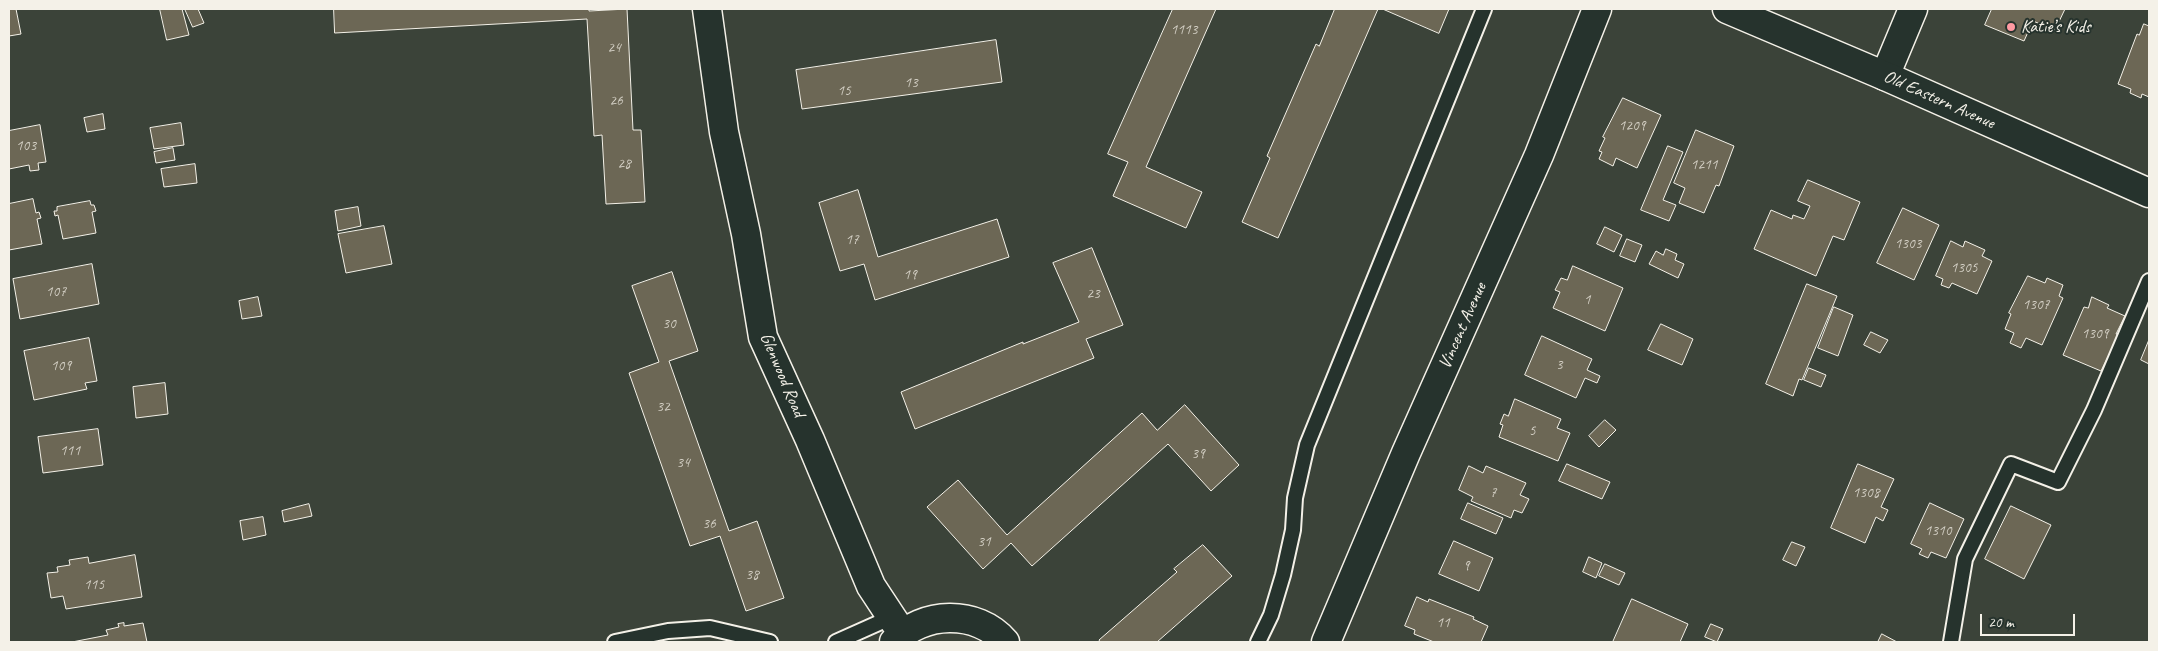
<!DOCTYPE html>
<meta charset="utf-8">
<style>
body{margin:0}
#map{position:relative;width:2158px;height:651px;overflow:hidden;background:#3b4339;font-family:Caveat,sans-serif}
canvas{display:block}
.frame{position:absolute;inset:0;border:10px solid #f4f1e8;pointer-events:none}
.scale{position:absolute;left:1980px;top:614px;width:95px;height:22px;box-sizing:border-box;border:2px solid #f4f1e8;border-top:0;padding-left:6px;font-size:15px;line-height:18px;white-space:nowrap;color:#f4f1e8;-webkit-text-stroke:4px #26332d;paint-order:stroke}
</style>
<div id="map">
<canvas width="2158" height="651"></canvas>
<div class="frame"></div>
<div class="scale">20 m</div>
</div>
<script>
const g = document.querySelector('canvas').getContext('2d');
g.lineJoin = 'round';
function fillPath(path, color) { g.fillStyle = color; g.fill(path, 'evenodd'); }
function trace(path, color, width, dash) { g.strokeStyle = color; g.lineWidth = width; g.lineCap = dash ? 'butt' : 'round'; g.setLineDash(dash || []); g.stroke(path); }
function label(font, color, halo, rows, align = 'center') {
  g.font = font + ' Caveat,sans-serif'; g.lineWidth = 4; g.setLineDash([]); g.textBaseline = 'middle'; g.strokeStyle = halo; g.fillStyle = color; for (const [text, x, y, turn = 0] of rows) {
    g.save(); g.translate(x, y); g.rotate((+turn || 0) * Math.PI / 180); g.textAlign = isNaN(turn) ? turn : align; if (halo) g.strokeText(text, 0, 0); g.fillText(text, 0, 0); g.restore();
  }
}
const building = new Path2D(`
 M9 9H16L21 34 9 36Z
 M160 9H182L189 35 167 40Z
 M185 9H198L204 23 193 27Z
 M334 9H589V11L627 9 633 130H641L645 202 606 204 602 135 594 136 587 19 335 33Z
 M1173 9H1216L1146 167 1202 192 1186 228 1113 196 1128 162 1108 154Z
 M1335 9H1378L1278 238 1242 222 1270 158 1267 156 1316 44 1319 46Z
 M1383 9H1449L1439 33Z
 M1992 9H2065L2055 30 2033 21 2024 41 1985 25Z
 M2144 24 2149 26V97L2142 94 2141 98 2130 93 2131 89 2118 84 2137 34 2139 35Z
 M996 40 1002 82 802 109 796 70Z
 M1623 98 1661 115 1637 168 1616 158 1613 166 1599 159 1602 152 1599 151 1605 138 1603 137Z
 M103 114 105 129 87 132 84 118Z
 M181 123 184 145 154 149 150 128Z
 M40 125 46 162 38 163 39 170 30 171 29 165 9 169V131Z
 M1696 130 1734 146 1719 186 1716 185 1704 213 1679 203 1685 188 1674 183Z
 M1668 146 1683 152 1663 200 1676 205 1669 221 1641 210Z
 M173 148 175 160 156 163 154 152Z
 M195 164 197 183 164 187 161 169Z
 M1808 180 1860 202 1844 240 1833 236 1816 276 1754 249 1771 210 1792 219 1793 215 1804 219 1810 206 1798 201Z
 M858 190 878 257 997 219 1009 257 875 300 864 264 840 271 819 203Z
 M33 199 36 213 39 212 41 218 37 219 42 244 9 250V204Z
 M90 201 91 205H94L96 211 92 212 96 233 63 239 58 215 55 216 54 211H57V207Z
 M358 207 361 226 338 231 335 211Z
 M1903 208 1939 225 1914 280 1877 263Z
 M384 226 392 264 346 273 338 234Z
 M1605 227 1622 235 1614 252 1597 244Z
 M1627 239 1642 245 1635 262 1620 256Z
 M1951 241 1963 247 1965 241 1985 250 1982 256 1992 261 1977 294 1952 283 1949 288 1941 285 1943 279 1936 276Z
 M1092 248 1123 325 1086 339 1094 358 915 429 901 392 1023 342V344L1079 322 1053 263Z
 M1666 249 1677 254 1675 260 1684 264 1678 278 1649 264 1656 251 1663 255Z
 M92 264 99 304 20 319 13 279Z
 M1573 266 1623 288 1605 331 1553 308 1560 292 1555 290 1561 278 1567 280Z
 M672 272 698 351 669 361 729 531 757 521 784 598 746 611 720 536 690 546 629 373 659 362 632 286Z
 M2028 276 2045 283 2047 278 2063 285 2059 296 2063 298 2042 345 2026 338 2021 348 2010 343 2014 333 2005 329 2011 314 2009 313Z
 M1807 284 1837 296 1802 380 1799 379 1793 396 1766 384Z
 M258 297 262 316 242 319 239 301Z
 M2092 297 2109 305 2107 308 2125 316 2116 334 2119 335 2101 371 2063 355 2084 307 2088 308Z
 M1834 307 1853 315 1838 356 1818 348Z
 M1661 324 1693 339 1682 365 1648 350Z
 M1871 332 1888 340 1880 353 1864 345Z
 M1542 336 1592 359 1587 370 1600 376 1597 383 1585 378 1576 398 1525 375Z
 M89 338 97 381 85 383 87 389 34 400 24 351Z
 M2149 340V364L2141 360Z
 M1809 368 1826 375 1821 387 1804 380Z
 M165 383 168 414 136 418 133 387Z
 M1515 399 1561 419 1557 428 1570 433 1558 461 1499 437 1503 425 1500 424 1504 414 1508 416Z
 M1185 405 1239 465 1211 491 1168 444 1032 566 1011 543 983 569 927 507 958 480 1007 535 1142 413 1157 430Z
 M1605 420 1616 430 1599 447 1589 436Z
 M98 429 103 465 43 473 38 437Z
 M1567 464 1610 482 1602 499 1559 481Z
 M1858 464 1894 479 1881 507 1888 510 1883 521 1876 517 1865 543 1831 528Z
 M1469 466 1483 473 1486 466 1526 483 1520 495 1529 499 1522 513 1514 510 1511 518 1471 501 1473 497 1459 490Z
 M1468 503 1503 518 1496 534 1461 519Z
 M1930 503 1964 519 1946 558 1931 552 1928 558 1919 554 1922 549 1911 544Z
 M309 504 312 516 284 522 282 511Z
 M2011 506 2051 525 2024 579 1985 559Z
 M263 517 266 535 243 540 240 521Z
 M1454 541 1493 558 1479 591 1439 574Z
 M1792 542 1805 547 1796 566 1783 560Z
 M1203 545 1232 576 1157 642H1100L1099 640 1177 572 1174 569Z
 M135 555 142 597 66 609 63 596 51 598 47 573 58 572 57 567 70 565 69 560 88 557 89 563Z
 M1589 557 1602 563 1596 578 1583 572Z
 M1605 564 1625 573 1619 585 1599 576Z
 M1417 597 1428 602 1429 599 1474 617 1473 619 1488 626 1481 642H1434L1414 634 1415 630 1405 626Z
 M1632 599 1688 624 1680 642H1613Z
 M124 623V626L143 623 147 642H72L108 635 106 630 119 627 118 624Z
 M1711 624 1723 629 1717 642 1705 637Z
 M1882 634 1897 642H1878Z`);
const service = new Path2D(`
 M615 642 668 631 710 628 770 642
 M836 642 892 617
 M1258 642 1271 615 1283 575 1293 530 1295 498 1307 445 1484 9
 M1951 642 1965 559 2011 464 2058 482 2094 410 2149 281`);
const minor = new Path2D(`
 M707 9 724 132 746 234 763 337 810 440 871 586 902 633
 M1885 76 1913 9
 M894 642C922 611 977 609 1005 642
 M1326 642 1406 453 1539 155 1597 9`);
const tertiary = new Path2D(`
 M1727 9 1885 76 2149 193`);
const markers = [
 [2011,27,5,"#ff9aa2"]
];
const numberNames = [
 ["1113",1184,30],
 ["24",614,48],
 ["13",911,83],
 ["15",844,91],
 ["26",616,101],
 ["1209",1632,126],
 ["103",26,146],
 ["28",624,164],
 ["1211",1704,165],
 ["17",852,240],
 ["1303",1908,244],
 ["1305",1964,268],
 ["19",910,275],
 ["107",56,292],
 ["23",1093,294],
 ["1",1587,300],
 ["1307",2036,305],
 ["30",669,324],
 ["1309",2095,334],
 ["3",1559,365],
 ["109",61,366],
 ["32",663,407],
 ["5",1532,431],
 ["111",70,451],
 ["39",1198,454],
 ["34",683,463],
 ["7",1493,493],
 ["1308",1866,493],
 ["36",709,524],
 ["1310",1938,531],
 ["31",984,542],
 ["9",1466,566],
 ["38",752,575],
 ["115",94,585],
 ["11",1443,623]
];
const poiNames = [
 ["Katie’s Kids",2021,27]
];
const streetNames = [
 ["Old Eastern Avenue",1939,100,24],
 ["Vincent Avenue",1463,326,-66],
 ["Glenwood Road",782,375,67]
];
fillPath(building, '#6c6755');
trace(building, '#f4f1e8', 1);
trace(service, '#f4f1e8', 18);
trace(minor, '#f4f1e8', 31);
trace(tertiary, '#f4f1e8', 31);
trace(service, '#26332d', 14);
trace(minor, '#26332d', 28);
trace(tertiary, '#26332d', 28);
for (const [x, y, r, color] of markers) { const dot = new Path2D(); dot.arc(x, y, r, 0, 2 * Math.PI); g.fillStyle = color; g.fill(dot); trace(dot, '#26332d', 2); }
label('15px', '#d2cec3', null, numberNames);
label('18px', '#f4f1e8', '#26332d', poiNames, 'left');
label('18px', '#f4f1e8', '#26332d', streetNames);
</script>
